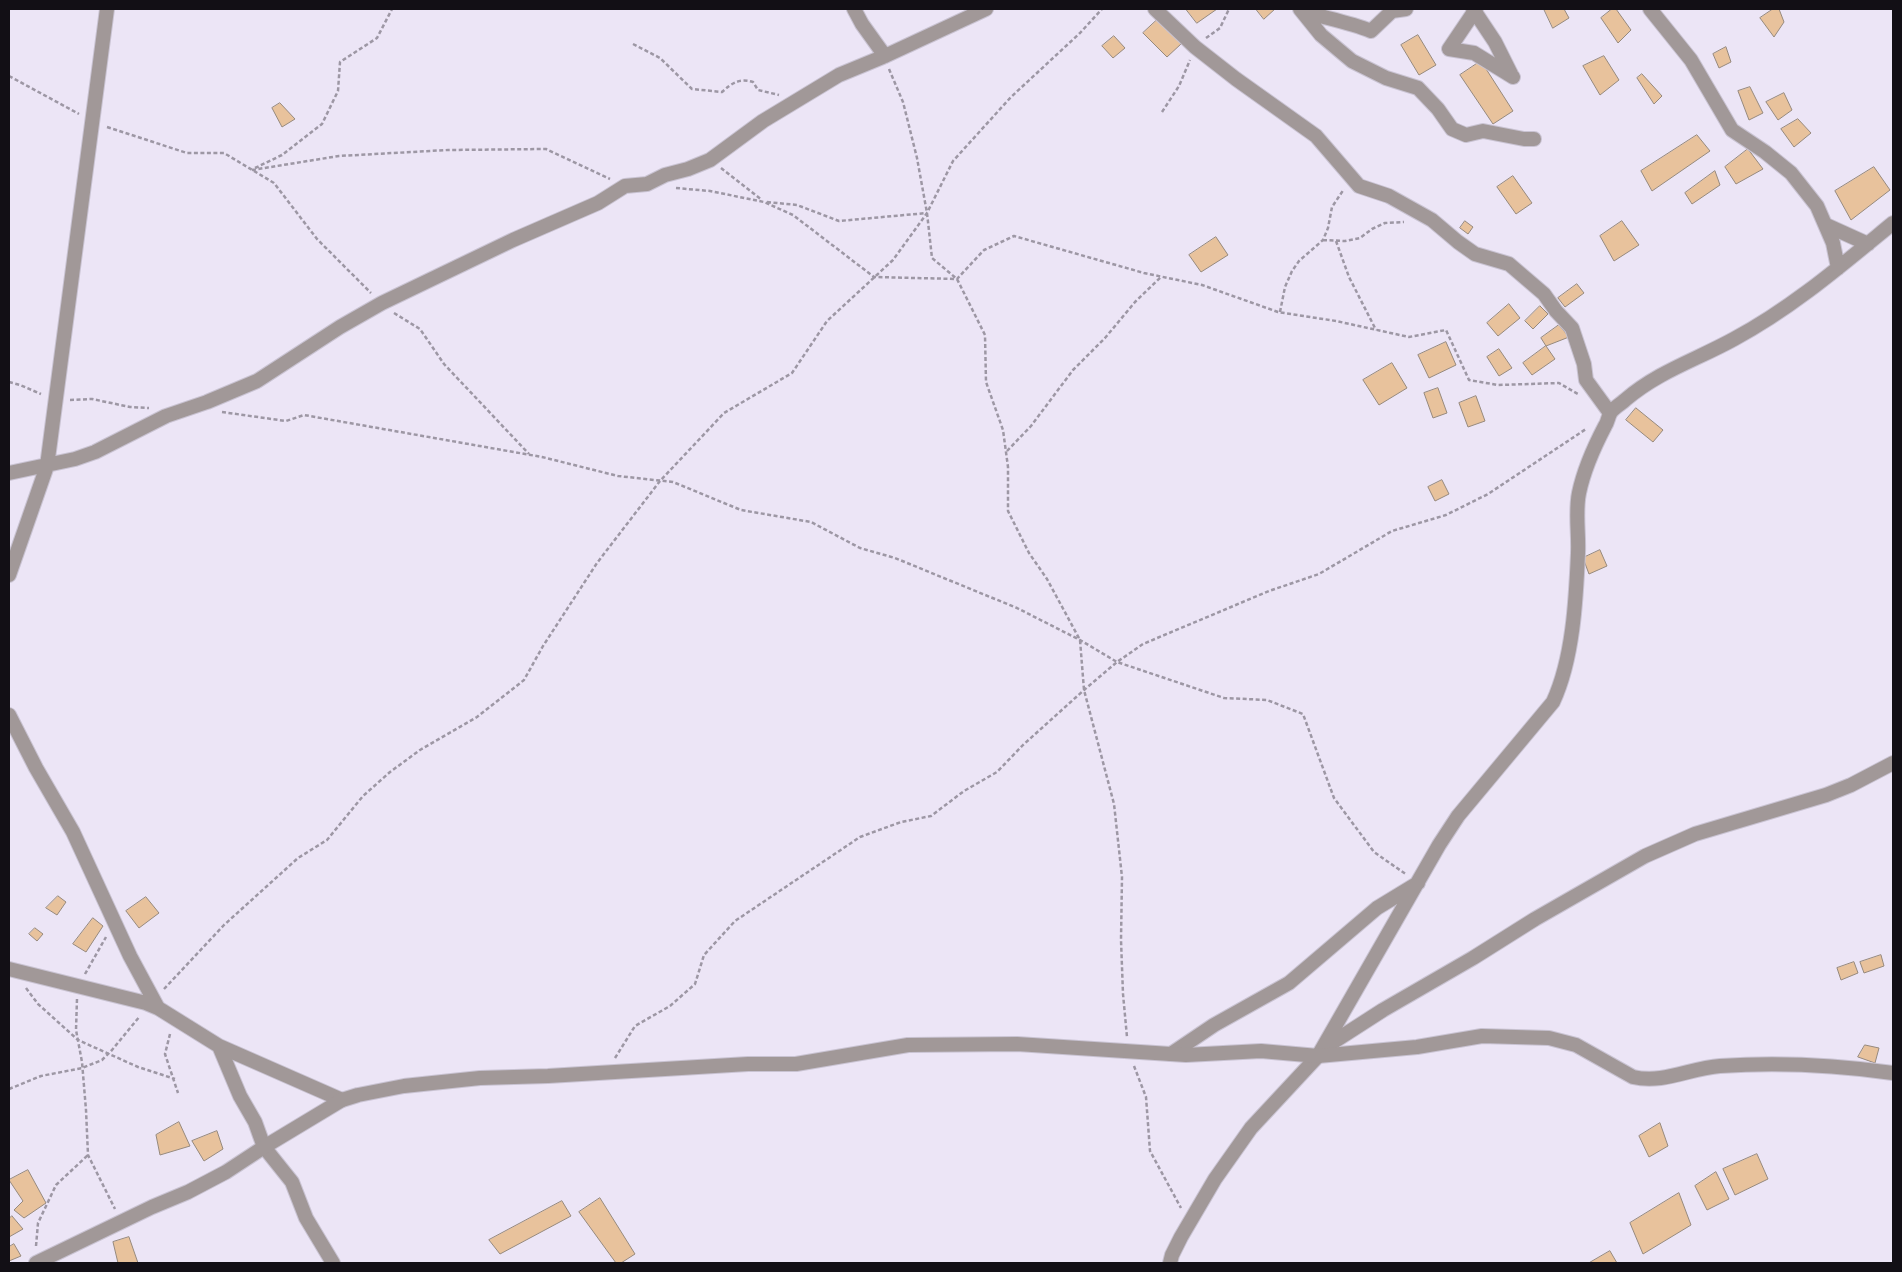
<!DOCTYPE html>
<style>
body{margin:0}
#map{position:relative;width:1902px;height:1272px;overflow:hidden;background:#ece5f6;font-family:Cabin,sans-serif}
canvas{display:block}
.frame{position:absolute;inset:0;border:10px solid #120f15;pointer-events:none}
</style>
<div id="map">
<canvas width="1902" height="1272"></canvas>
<div class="frame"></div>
</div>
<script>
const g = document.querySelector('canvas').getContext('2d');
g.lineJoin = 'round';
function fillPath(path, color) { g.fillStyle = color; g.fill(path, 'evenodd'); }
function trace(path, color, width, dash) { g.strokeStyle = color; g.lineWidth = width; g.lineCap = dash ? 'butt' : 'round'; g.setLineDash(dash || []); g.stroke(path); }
const building = new Path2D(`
 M1186 9H1217L1197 23Z
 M1256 9H1275L1264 19Z
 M1544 9H1564L1569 18 1553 28Z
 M1612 9H1616L1631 30 1618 43 1601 18Z
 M1773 9H1779L1784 22 1774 37 1760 18Z
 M1157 20 1181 44 1167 57 1143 33Z
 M1418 35 1436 65 1419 75 1401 45Z
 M1114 36 1125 48 1113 58 1102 46Z
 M1726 47 1731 62 1719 68 1713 54Z
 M1604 56 1619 80 1600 95 1583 66Z
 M1481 61 1513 111 1493 124 1460 75Z
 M1642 74 1662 96 1654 104 1637 78Z
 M1750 87 1763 113 1749 120 1738 91Z
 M1784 93 1792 110 1778 120 1766 102Z
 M280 103 295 119 282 127 272 108Z
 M1798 119 1811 133 1794 147 1781 129Z
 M1697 135 1710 151 1652 191 1641 171Z
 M1748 149 1763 169 1736 184 1725 167Z
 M1874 167 1890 190 1851 220 1835 191Z
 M1715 171 1720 185 1692 204 1685 193Z
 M1513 176 1532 203 1516 214 1497 187Z
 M1465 221 1473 227 1468 234 1460 228Z
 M1622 221 1639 245 1614 261 1600 236Z
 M1216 237 1228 255 1201 272 1189 255Z
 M1577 284 1584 293 1565 307 1558 298Z
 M1509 304 1520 318 1498 336 1487 323Z
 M1540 306 1548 314 1533 329 1525 321Z
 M1559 325 1569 337 1546 346 1541 338Z
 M1446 342 1456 365 1429 378 1418 355Z
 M1546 346 1555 359 1532 375 1523 363Z
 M1499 349 1512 368 1499 376 1487 357Z
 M1392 363 1407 388 1379 405 1363 380Z
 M1438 388 1447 413 1433 418 1424 393Z
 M1476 396 1485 421 1468 427 1459 403Z
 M1636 408 1663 430 1653 442 1626 420Z
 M1442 480 1449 494 1435 501 1428 487Z
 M1600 550 1607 566 1589 574 1583 558Z
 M58 896 66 902 57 915 46 908Z
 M146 897 159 913 139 928 126 911Z
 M93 918 103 926 86 952 73 944Z
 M35 928 43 934 37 941 29 934Z
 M1881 955 1884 966 1864 973 1860 962Z
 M1854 962 1858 973 1841 980 1837 968Z
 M1865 1045 1879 1048 1875 1063 1858 1057Z
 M179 1122 190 1146 160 1155 156 1135Z
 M1660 1123 1668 1146 1649 1157 1639 1136Z
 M217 1131 223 1149 204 1161 192 1141Z
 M1757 1154 1768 1179 1735 1195 1723 1169Z
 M28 1170 46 1203 24 1218 14 1210 23 1201 9 1180Z
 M1716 1172 1729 1199 1707 1210 1695 1186Z
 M1679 1193 1691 1225 1643 1254 1630 1223Z
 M600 1198 635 1254 621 1263H616L579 1212Z
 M562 1201 571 1216 500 1254 489 1240Z
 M12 1216 23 1229 9 1237V1219Z
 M129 1237 138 1263H118L113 1242Z
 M14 1244 21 1256 9 1261V1247Z
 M1610 1251 1617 1263H1589Z`);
const path = new Path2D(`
 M1206 38 1220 28 1229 9
 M633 44 660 58 692 89 722 92C732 83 739 78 753 82L758 90 779 95
 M889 69 903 102 917 158 927 213 932 258 957 279 985 335 986 382 1003 430 1008 467V511L1029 553 1047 579 1080 640 1084 690 1114 804 1122 877 1121 940 1123 994 1127 1037
 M9 76 79 114
 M1162 112 1179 86 1190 60
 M107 127 187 153H224L274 183 317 239 371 293
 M255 168 282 155 322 124 338 91 340 62 377 38 392 9
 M721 168 762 200
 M252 170 339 156 448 150 546 149 610 179
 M676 188 710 191 764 202 793 215 874 277 957 279 984 250 1014 236 1144 273 1202 285 1278 312 1336 321 1409 337 1446 330 1469 380 1498 385 1559 383 1578 394
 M767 202 797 205 839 221 927 213
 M1323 240 1345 241 1360 238 1372 229 1385 223 1404 222
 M1336 241 1349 277 1376 330
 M1280 312 1285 287 1292 271 1299 261 1323 240 1328 228 1332 207 1344 189
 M394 313 420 329 444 364 529 454
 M9 382 20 385 41 394
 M70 400 92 399 130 407 149 408
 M222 412 286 421 304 415 542 457 618 476 673 482 741 510 811 522 860 548 895 558 1017 608 1080 640 1117 662 1224 698 1267 700 1303 714 1334 798 1374 852 1407 875
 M1007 451 1031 426 1073 370 1105 338 1135 302 1161 277
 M85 974 106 937
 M26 988 38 1004 78 1040 138 1067 175 1079
 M164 989 224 925 298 858 327 840 363 796 390 772 420 750 477 717 524 680 543 646 597 563 660 481 724 413 792 373 827 321 893 260 927 213 953 161 1011 97 1080 33 1102 9
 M77 999 76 1030 82 1062 86 1110 88 1155 115 1209
 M170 1034 165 1054 178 1093
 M615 1058 635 1026 670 1006 695 984 704 955 735 921 860 837 901 822 931 816 964 791 997 772 1023 745 1084 690 1117 662 1143 644 1269 591 1319 574 1392 531 1446 515 1488 494 1586 429
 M1134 1066 1146 1097 1150 1151 1181 1208
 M9 1089 41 1076 82 1068 102 1060 112 1050 140 1016
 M36 1246 38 1223 56 1185 88 1155`);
const minor = new Path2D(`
 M854 9 862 24 885 56
 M1155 9 1195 47 1236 79 1316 136 1359 186 1389 196 1432 220 1458 242 1475 254 1509 264 1544 294 1556 311 1572 328 1584 364 1586 380 1610 413
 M1300 9 1321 35 1352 61 1386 78 1418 88 1438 109 1452 129 1466 135 1483 131 1524 139H1534
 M1473 9 1495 42 1511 74
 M1476 9 1449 49 1474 53 1513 77
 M1650 9 1691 60 1732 130 1765 152 1791 173 1817 206 1833 243 1838 268
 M1302 11C1325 18 1349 22 1371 31L1392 11 1406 9
 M1826 225 1868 244
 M9 473 75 459 95 452 166 416 207 402 257 381 340 327 382 303 513 240 598 203 625 186 647 184 665 175 688 169 710 160 763 121 839 75 885 56 986 9
 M9 575 47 466 107 9
 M9 715 36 768 73 832 130 956 158 1008
 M9 969 146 1003 158 1008 219 1046 342 1100
 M219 1046 240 1096 255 1122 264 1147 292 1182 306 1218 333 1263
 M1324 1048 1383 1010 1473 958 1535 919 1645 856 1695 834 1826 795 1851 785 1893 763
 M1171 1054 1214 1025 1289 983 1377 908 1418 883
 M1170 1263 1172 1255 1181 1237 1215 1179 1251 1128 1318 1056 1439 845 1458 816 1553 702C1573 659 1576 600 1578 553 1579 534 1575 512 1579 493 1584 469 1594 447 1605 426 1608 422 1608 416 1611 412 1615 407 1621 404 1625 400 1659 371 1696 360 1734 339 1792 308 1843 264 1893 223`);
const tertiary = new Path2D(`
 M36 1263 152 1207 188 1192 226 1172 264 1147 342 1100 358 1095 404 1086 480 1078 548 1076 748 1064H796L908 1045 1017 1044 1186 1055 1261 1051 1318 1056 1417 1047 1482 1036 1549 1038 1576 1045 1633 1077C1664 1084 1690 1068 1720 1066 1778 1062 1836 1065 1893 1073`);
fillPath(building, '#e8c29c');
trace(building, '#96897d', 1);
trace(minor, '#c9c3d2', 16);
trace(tertiary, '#c9c3d2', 16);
trace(path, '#9d97a4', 2.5, [4, 2.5]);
trace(minor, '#a19898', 14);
trace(tertiary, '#a19898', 14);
</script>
